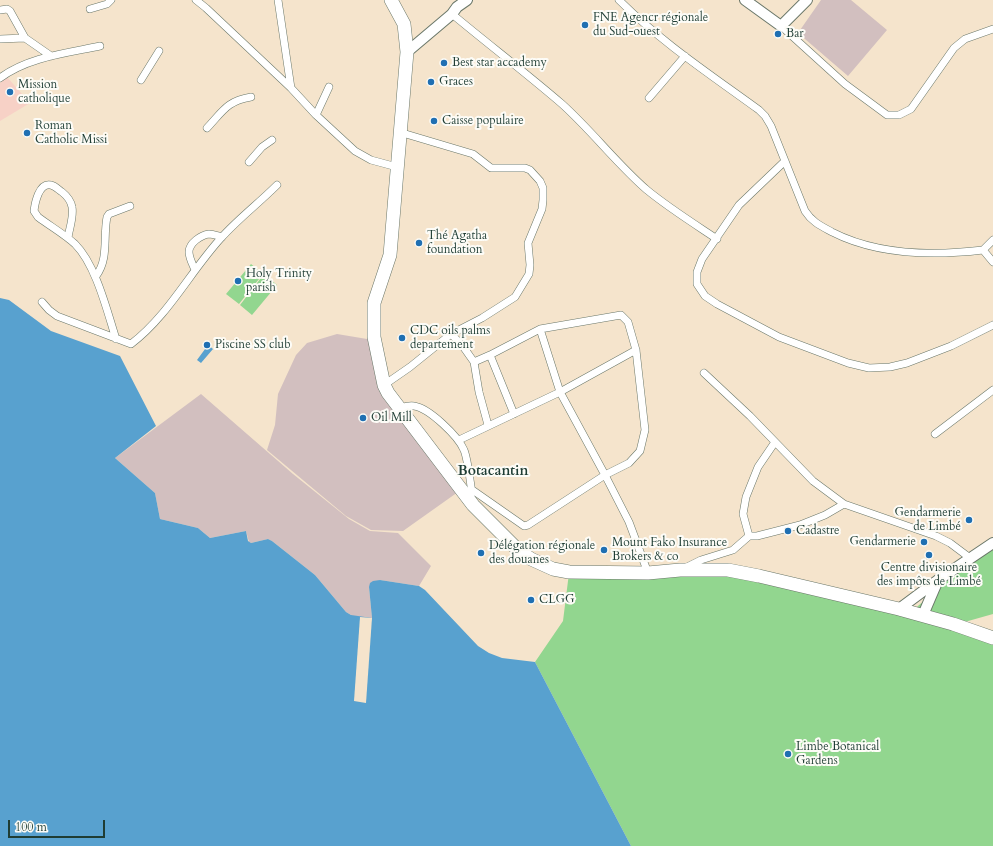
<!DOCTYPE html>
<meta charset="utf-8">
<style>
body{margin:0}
#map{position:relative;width:993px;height:846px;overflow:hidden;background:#f5e4cc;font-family:Cardo,serif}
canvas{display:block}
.scale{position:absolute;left:8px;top:820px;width:97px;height:18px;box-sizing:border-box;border:2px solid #1f3d34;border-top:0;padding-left:5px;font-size:12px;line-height:14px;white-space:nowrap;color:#1f3d34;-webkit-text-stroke:3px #fdfcf7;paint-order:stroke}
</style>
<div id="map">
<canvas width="993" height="846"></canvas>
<div class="scale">100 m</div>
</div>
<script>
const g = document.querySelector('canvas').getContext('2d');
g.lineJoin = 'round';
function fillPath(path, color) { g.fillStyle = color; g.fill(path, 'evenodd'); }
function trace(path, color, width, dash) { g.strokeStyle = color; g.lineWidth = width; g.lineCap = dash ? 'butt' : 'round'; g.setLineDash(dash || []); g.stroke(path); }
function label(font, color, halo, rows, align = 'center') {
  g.font = font + ' Cardo,serif'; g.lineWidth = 4; g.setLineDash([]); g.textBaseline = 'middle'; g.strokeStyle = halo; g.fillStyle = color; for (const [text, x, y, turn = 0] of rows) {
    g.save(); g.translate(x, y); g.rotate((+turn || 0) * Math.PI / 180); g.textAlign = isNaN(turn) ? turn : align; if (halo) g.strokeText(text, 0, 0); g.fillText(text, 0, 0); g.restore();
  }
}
const built = new Path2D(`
 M7 77 30 103 0 121V83Z`);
const industrial = new Path2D(`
 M821 0H851L887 30 848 76 798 33Z
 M337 334 373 340 376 364 458 492 403 531 371 530 346 516 267 450 275 425 278 394 296 355 307 343Z
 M201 394 293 474 349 519 370 531 398 533 431 566 419 586 380 580 369 587 372 618 366 703 351 615 346 612 315 575 272 541 268 539 251 543 249 542 246 531 210 538 198 528 160 519 155 493 115 458Z`);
const green = new Path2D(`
 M251 264 263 274 239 304 226 294Z
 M264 274 277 285 252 315 240 305Z
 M993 545V614L954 625 993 640V846H631L535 662 563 621 569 573 730 572 911 612 970 561Z`);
const water = new Path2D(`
 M0 298 9 300 51 331 120 356 156 426 115 458 155 493 160 519 198 528 210 538 246 531 248 541 251 543 268 539 272 541 315 575 346 612 351 615 372 618 369 587 370 583 373 581 380 580 419 586 425 590 478 646 489 653 502 658 535 662 631 846H0Z
 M208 345 213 349 201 363 197 360Z`);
const pier = new Path2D(`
 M360 617 372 618 366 703 354 701Z`);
const street = new Path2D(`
 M196 0 206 8 291 88
 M278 0 291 88 316 115 355 151 371 160 397 167
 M619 0C661 42 711 75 759 110L765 116 771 126 805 211C812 222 821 226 832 232 877 255 933 256 983 250L993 240
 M90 9 107 4 111 0
 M0 10 7 9 10 11 25 38
 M452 14C488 44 526 73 562 104 592 131 617 164 647 190 669 208 693 223 717 239
 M781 26 845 84 887 115H899L911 109 954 48 965 39 993 29
 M0 39 25 38 51 56
 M0 78C28 57 67 53 100 46
 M141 80 159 51
 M649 98 685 56
 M316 115 329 87
 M207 128C223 111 227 101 251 97
 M785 161 739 205 702 259 697 272V284L705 296 717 304 779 337 848 363 869 368 890 367 907 363 951 346 993 325
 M249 162 262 147 272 140
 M68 238C69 229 74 217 72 207 71 201 67 196 62 192 59 190 55 186 51 185 39 182 35 203 34 211L38 217C50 226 64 234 75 244 96 265 107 311 116 339
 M983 250 993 262
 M195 270C193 265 189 258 189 252 189 243 201 235 209 234 213 234 218 236 222 237
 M96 276C109 259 103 237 107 217L109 214 130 206
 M42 302 49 310 57 316 131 344C168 316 190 272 221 238 238 219 259 203 277 185
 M540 329 560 392 605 475 629 522 648 573
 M451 334 462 345 474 362 490 355 540 329 621 315 628 322 636 350 645 430 640 451 629 463 605 475 528 525 524 526 471 489
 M490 355 514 414
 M474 362 479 392 488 425
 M704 373 750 416 813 481 844 504 936 536 950 543 970 558
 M384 385 410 367 451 334 482 318 515 297 529 274 530 265 528 243 542 209 543 200V188L540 181 530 170 525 168H491L473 154 399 132
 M399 408C403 407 409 405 414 406 429 408 458 436 464 450 468 460 470 481 472 493
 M935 434 993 390
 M459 440 560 392 636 350
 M749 536 743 514 746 497 758 467 775 442
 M685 568 701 560 733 550 749 536H757L800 525 825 515 844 504`);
const secondary = new Path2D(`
 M745 0 781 26 807 0
 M407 52 452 14 457 7 467 0
 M899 609 938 580 993 543
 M923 615 938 580`);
const highway = new Path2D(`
 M391 0 404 24 407 52 390 255 374 303V337L384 385 388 393 473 505 519 551 531 559 553 569 569 572 648 573 680 570H728L759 576 899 609 953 624 993 638`);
const markers = [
 [585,25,4,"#1f6fb2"],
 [778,34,4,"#1f6fb2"],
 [444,63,4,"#1f6fb2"],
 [431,82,4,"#1f6fb2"],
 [10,92,4,"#1f6fb2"],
 [434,121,4,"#1f6fb2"],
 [27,133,4,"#1f6fb2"],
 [419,243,4,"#1f6fb2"],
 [238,281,4,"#1f6fb2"],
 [402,338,4,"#1f6fb2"],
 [207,345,4,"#1f6fb2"],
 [363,418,4,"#1f6fb2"],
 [969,520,4,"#1f6fb2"],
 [788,531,4,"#1f6fb2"],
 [924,542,4,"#1f6fb2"],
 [604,550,4,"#1f6fb2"],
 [481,553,4,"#1f6fb2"],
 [929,555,4,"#1f6fb2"],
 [531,600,4,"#1f6fb2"],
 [788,754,4,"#1f6fb2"]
];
const poiNames = [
 ["FNE Agencr régionale",593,18],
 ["du Sud-ouest",593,32],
 ["Bar",786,34],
 ["Best star accademy",452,63],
 ["Graces",439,82],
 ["Mission",18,85],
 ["catholique",18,99],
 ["Caisse populaire",442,121],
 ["Roman",35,126],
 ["Catholic Missi",35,140],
 ["Thé Agatha",427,236],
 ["foundation",427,250],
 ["Holy Trinity",246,274],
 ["parish",246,288],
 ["CDC oils palms",410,331],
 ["departement",410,345],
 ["Piscine SS club",215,345],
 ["Oil Mill",371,418],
 ["Gendarmerie",961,513,"right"],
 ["de Limbé",961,527,"right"],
 ["Cadastre",796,531],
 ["Gendarmerie",916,542,"right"],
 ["Mount Fako Insurance",612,543],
 ["Brokers & co",612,557],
 ["Délégation régionale",489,546],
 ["des douanes",489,560],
 ["Centre divisionaire",929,568,"center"],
 ["des impôts de Limbé",929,582,"center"],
 ["CLGG",539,600],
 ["Limbe Botanical",796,747],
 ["Gardens",796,761]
];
const quarterNames = [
 ["Botacantin",493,472]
];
fillPath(built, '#f7d1c6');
fillPath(industrial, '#d2bfbf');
fillPath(green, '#92d68f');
fillPath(water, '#58a1cf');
fillPath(pier, '#f5e4cc');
trace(street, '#6a7769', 8);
trace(secondary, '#6a7769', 12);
trace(highway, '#6a7769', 14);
trace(street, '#fff', 7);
trace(secondary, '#fff', 10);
trace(highway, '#fff', 13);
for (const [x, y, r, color] of markers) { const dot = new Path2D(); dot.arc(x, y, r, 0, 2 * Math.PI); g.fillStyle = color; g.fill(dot); trace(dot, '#fdfcf7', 1.5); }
label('12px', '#1f3d34', '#fdfcf7', poiNames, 'left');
label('bold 14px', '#1f3d34', '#fdfcf7', quarterNames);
</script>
